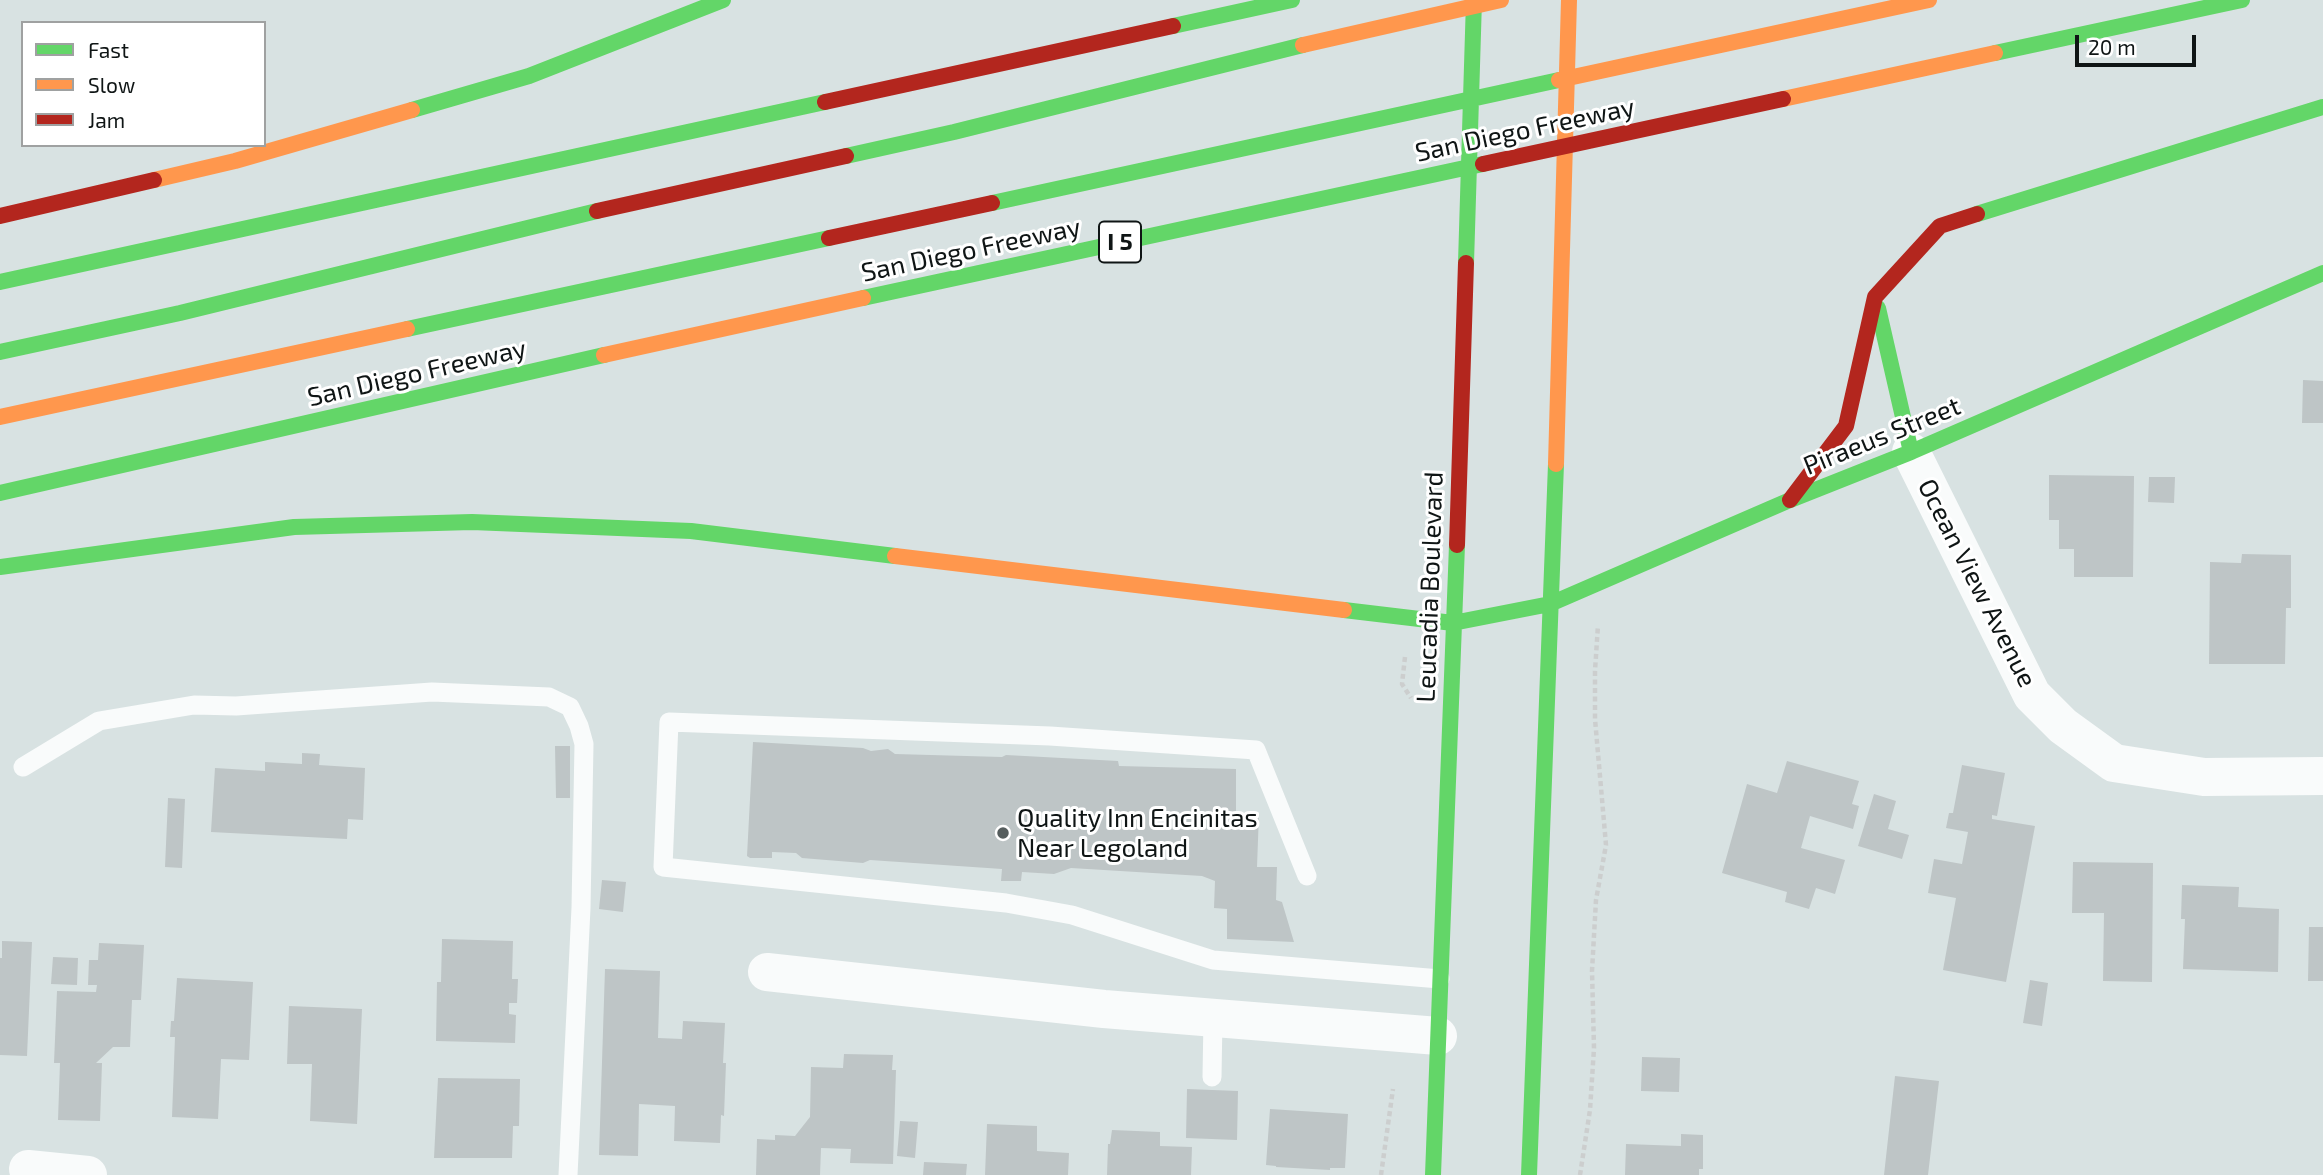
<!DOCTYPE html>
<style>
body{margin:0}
#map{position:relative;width:2323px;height:1175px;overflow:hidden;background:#d8e2e2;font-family:"Exo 2",sans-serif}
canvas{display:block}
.legend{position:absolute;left:21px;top:21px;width:245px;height:126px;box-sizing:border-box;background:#fff;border:2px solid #9fa1a1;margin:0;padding:9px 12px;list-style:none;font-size:21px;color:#0f1515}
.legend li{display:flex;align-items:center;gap:14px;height:35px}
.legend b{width:35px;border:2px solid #9fa1a1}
.scale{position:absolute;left:2075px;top:35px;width:121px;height:32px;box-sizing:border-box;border:4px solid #0f1515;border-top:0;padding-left:9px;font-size:21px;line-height:24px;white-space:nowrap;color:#0f1515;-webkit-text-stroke:5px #fff;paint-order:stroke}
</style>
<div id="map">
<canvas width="2323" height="1175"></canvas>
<ul class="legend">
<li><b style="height:9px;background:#63d668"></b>Fast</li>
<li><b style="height:9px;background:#ff974d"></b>Slow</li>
<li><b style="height:9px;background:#b3261e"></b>Jam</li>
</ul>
<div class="scale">20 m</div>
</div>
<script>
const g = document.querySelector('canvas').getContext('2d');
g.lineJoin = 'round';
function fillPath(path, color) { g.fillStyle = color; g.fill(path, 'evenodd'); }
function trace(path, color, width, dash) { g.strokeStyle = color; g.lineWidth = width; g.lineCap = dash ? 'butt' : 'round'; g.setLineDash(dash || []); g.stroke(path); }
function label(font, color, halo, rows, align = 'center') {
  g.font = font + ' "Exo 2",sans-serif'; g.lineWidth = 6; g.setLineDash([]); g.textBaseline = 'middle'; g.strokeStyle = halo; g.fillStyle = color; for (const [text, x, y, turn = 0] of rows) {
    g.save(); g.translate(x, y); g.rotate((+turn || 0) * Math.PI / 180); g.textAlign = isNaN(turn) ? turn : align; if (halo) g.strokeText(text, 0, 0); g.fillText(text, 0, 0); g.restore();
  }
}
const building = new Path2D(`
 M2303 380 2323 381V423H2302Z
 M2049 475 2134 476 2133 577H2074V549H2059V520H2049Z
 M2149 477H2175L2174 503 2148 502Z
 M2242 554 2291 555V608H2286L2285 664H2209L2210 562 2241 563Z
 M753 742 863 748 871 751 888 749 895 754 1002 757 1006 755 1118 761 1119 766 1236 769V813H1259L1257 867H1277L1276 900 1282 902 1294 942 1227 939V909L1214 908 1215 881 1202 876 1071 868 1054 874 1022 872 1021 881H1001L1002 869 870 860 863 863 802 858 796 853 772 852V858H750L747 856Z
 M555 746H570V798H556Z
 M302 753 320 754 319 765 365 768 363 820 348 819 347 839 211 832 215 768 265 771V762L302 764Z
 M1787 761 1859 781 1852 804 1859 806 1853 829 1810 816 1801 848 1845 860 1835 894 1816 888 1809 909 1785 902 1787 892 1722 873 1747 784 1777 793Z
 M1962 765 2005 773 1997 816 1992 815V819L2035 826 2006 982 1943 970 1956 898 1928 893 1934 859 1962 864 1968 832 1946 828 1949 813H1953Z
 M1874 794 1896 801 1888 829 1909 835 1902 859 1858 846Z
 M168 798 185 799 182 868 165 867Z
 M2073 862 2153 863 2152 982 2103 981 2104 913H2072Z
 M602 880 626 882 623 912 599 909Z
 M2182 885 2239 887 2238 907 2279 909 2278 972 2183 969 2185 919H2181Z
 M2309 927H2323V981H2308Z
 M442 939 513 941 512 979H518L517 1003H509V1014L516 1015 515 1043 436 1041 437 982H441Z
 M2 941 32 942 27 1056 0 1055V958H2Z
 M99 943 144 945 141 1000H132L130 1047H113L96 1063H102L100 1121 58 1120 60 1063H54L57 991 96 992 97 985H88L89 960H98Z
 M53 957 78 958 77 985 51 984Z
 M605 969 660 971 658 1038 682 1039 683 1021 725 1023 723 1063H726L724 1116 721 1115 720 1143 674 1141 675 1106 639 1104 638 1156 599 1155Z
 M177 978 253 982 249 1060 221 1059 218 1119 172 1117 175 1037H170L171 1021H174Z
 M2030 980 2048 983 2042 1026 2023 1023Z
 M289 1006 362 1009 357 1124 310 1121 312 1064H287Z
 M844 1054 893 1055 892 1070H896L893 1164 850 1163 851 1149 821 1148 820 1175H756L757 1139 775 1140V1135L795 1136 810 1117 811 1067 843 1068Z
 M1642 1057 1680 1058 1679 1092 1641 1091Z
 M1895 1076 1939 1081 1928 1175H1884Z
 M438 1078 520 1079 519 1126H513L512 1158H434Z
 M1187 1089 1238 1091 1237 1140 1186 1138Z
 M1270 1109 1348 1114 1345 1168H1330V1170L1276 1167V1166L1266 1165Z
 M900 1121 918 1122 915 1158 897 1156Z
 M987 1124 1037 1126V1151L1069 1153 1068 1175H985Z
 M1112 1130 1160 1132V1146L1192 1147 1191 1175H1107L1108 1144H1110Z
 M1681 1134 1703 1135V1169H1699V1175H1625L1626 1144 1681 1146Z
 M924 1162 967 1164 966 1175H923Z`);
const path = new Path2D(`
 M1405 657 1402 684 1411 698
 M1381 1175 1393 1089
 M1580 1175 1590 1110 1594 1048 1592 971 1596 900 1606 845 1595 719V671L1598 625`);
const lane = new Path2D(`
 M23 767 99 721 194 705 236 706 432 692 549 697 570 707 579 726 584 744 581 908 568 1175
 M1307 876 1256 750 1050 736 669 722 663 867 1006 903 1072 915 1213 960 1440 979
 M1212 1077 1213 1018`);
const street = new Path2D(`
 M1911 452 2032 695 2063 726 2114 763 2204 777 2323 776
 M767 972 1104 1009 1438 1036
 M28 1169 88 1175`);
const fast = new Path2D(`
 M1173 26 1292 0
 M1995 53 2242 0
 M412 110 529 76 723 0
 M846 156 954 132 1303 45
 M992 203 1559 80
 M1977 214 2323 107
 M1466 263 1474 0
 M0 282 825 102
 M863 298 1483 164
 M1878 308 1911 452
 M407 329 829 238
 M0 352 180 313 597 211
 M0 493 604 355
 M1790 500 1911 452 2323 273
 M0 567 294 527 472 522 691 531 895 556
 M1344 610 1453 623
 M1453 623 1550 604 1790 500
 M1433 1175 1457 545
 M1529 1175 1556 464`);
const slow = new Path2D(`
 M1303 45 1501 0
 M1559 80 1929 0
 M1783 99 1995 53
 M154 180 235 161 412 110
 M604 355 863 298
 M0 417 407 329
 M1556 464 1569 0
 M895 556 1344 610`);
const jam = new Path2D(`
 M825 102 1173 26
 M1483 164 1783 99
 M597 211 846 156
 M0 216 154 180
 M829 238 992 203
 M1790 500 1846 426 1875 297 1940 226 1977 214
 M1457 545 1466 263`);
const markers = [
 [1003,833,7,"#555d5d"]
];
const shields = [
 [1120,242,42]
];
const shieldNames = [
 ["I 5",1120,242]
];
const streetNames = [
 ["San Diego Freeway",1525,130,-12],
 ["San Diego Freeway",971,250,-12],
 ["San Diego Freeway",417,373,-13],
 ["Piraeus Street",1882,436,-22],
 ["Ocean View Avenue",1977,583,63],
 ["Leucadia Boulevard",1430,587,-88]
];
const poiNames = [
 ["Quality Inn Encinitas",1017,818],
 ["Near Legoland",1017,848]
];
fillPath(building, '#bec5c6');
trace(path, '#cccece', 4.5, [5, 3.5]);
trace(lane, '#f9fbfb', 19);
trace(street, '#f9fbfb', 38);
trace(fast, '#63d668', 16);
trace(slow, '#ff974d', 16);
trace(jam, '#b3261e', 16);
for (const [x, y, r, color] of markers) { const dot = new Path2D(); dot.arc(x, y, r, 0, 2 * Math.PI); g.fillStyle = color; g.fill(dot); trace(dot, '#fff', 2.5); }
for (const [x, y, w] of shields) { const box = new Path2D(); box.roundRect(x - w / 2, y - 20.5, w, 41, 5); g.fillStyle = '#fff'; g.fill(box); trace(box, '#0f1515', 2); }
label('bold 24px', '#0f1515', null, shieldNames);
label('26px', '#0f1515', '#fff', streetNames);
label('26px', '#0f1515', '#fff', poiNames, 'left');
</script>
